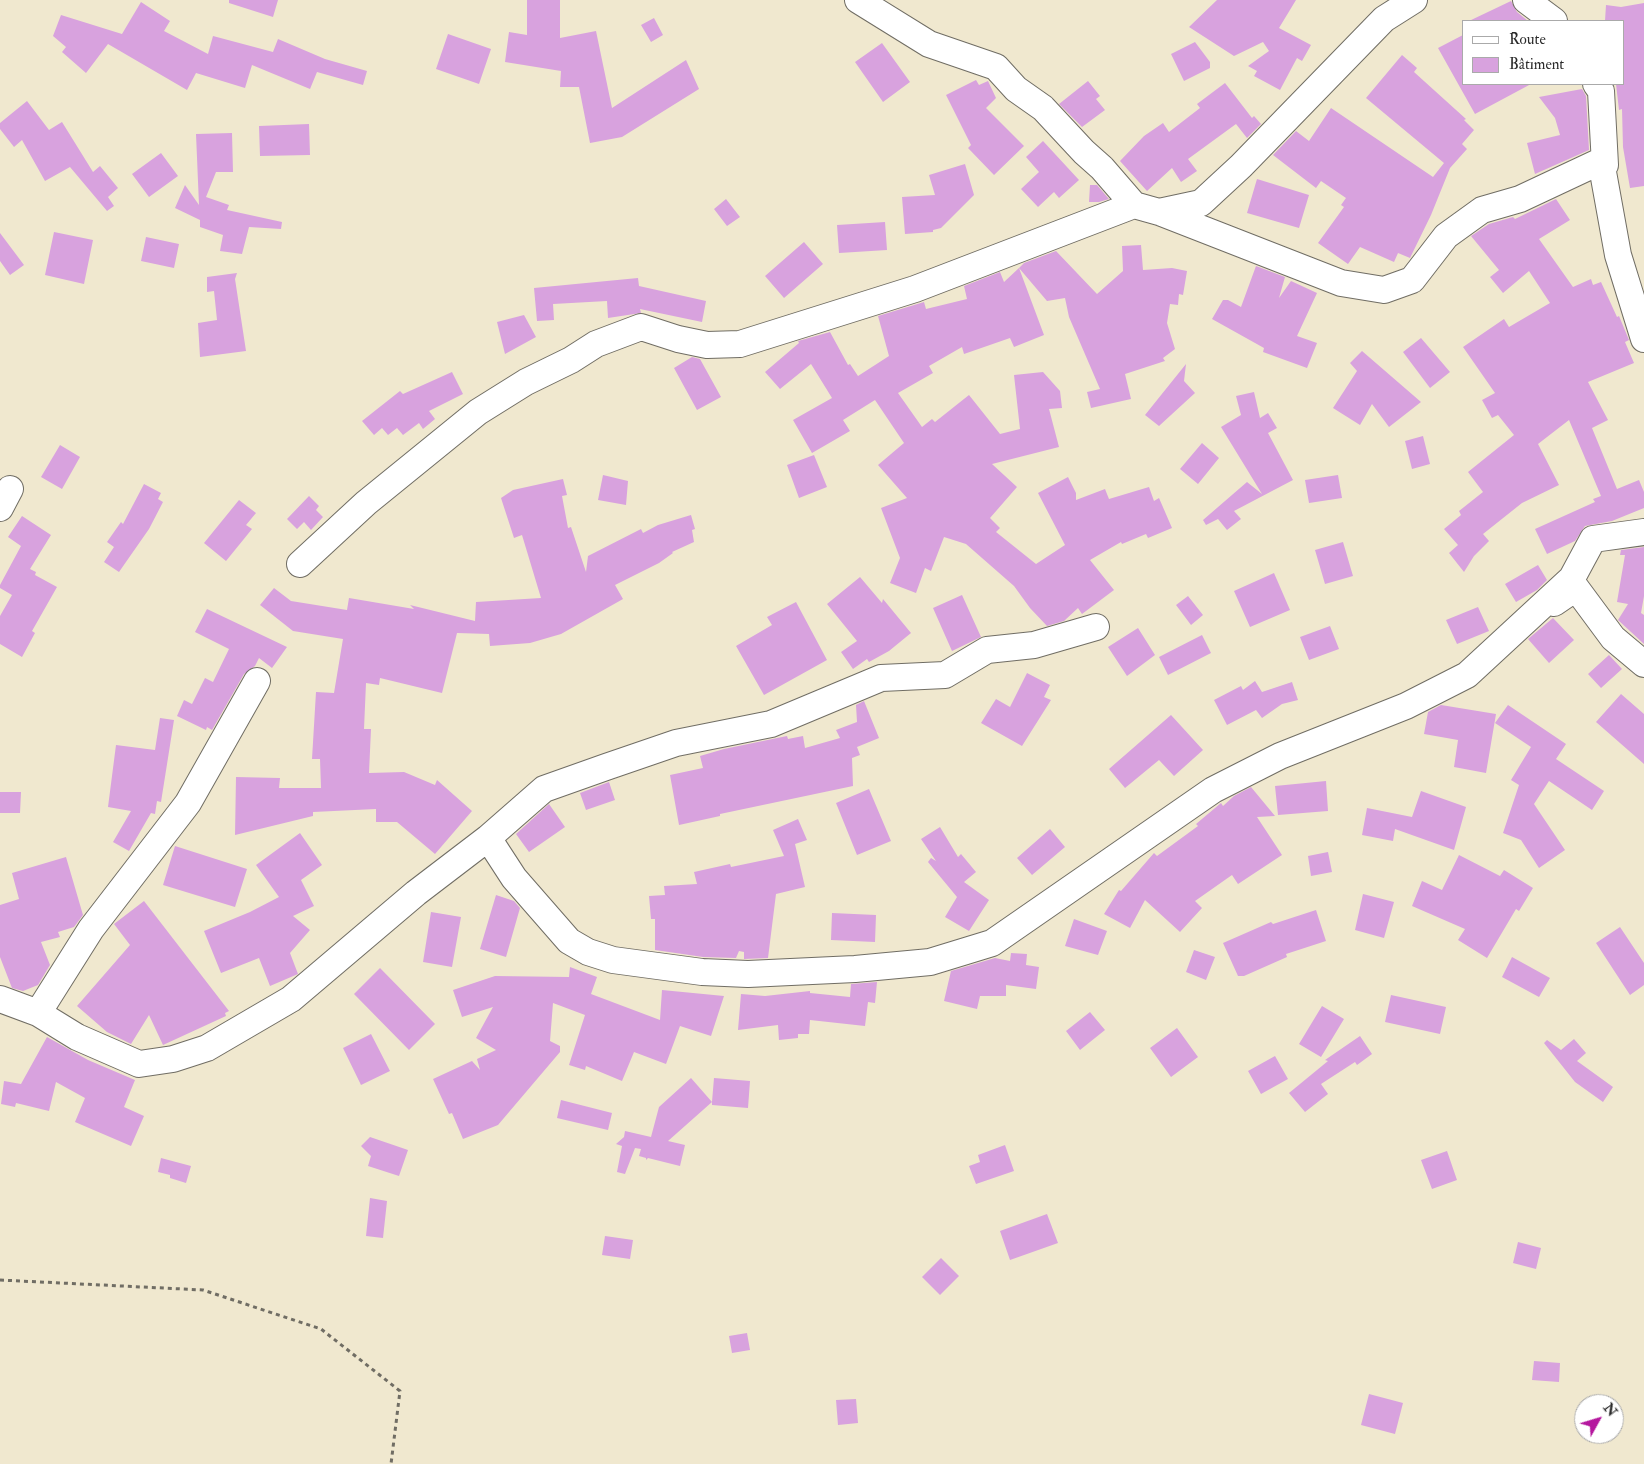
<!DOCTYPE html>
<meta charset="utf-8">
<style>
body{margin:0}
#map{position:relative;width:1644px;height:1464px;overflow:hidden;background:#f0e8cf;font-family:"IM FELL Double Pica",serif}
canvas{display:block}
.legend{position:absolute;left:1462px;top:20px;width:162px;height:65px;box-sizing:border-box;background:#fff;border:1px solid #aaa;margin:0;padding:6px 9px;list-style:none;font-size:15px;color:#2b2b2b}
.legend li{display:flex;align-items:center;gap:10px;height:25px}
.legend b{width:25px;border:1px solid #aaa}
.north{position:absolute;left:1574px;top:1394px;width:50px;height:50px;box-sizing:border-box;background:#fff;border:1px solid #aaa;border-radius:50%;rotate:51deg;font-size:14px;font-weight:700;line-height:20px;text-align:center;color:#2b2b2b}
.north::after{content:'';display:block;margin:auto;width:18px;height:22px;background:#b5179e;clip-path:polygon(50% 0,100% 100%,50% 72%,0 100%)}
</style>
<div id="map">
<canvas width="1644" height="1464"></canvas>
<ul class="legend">
<li><b style="height:6px;background:#fff"></b>Route</li>
<li><b style="height:14px;background:#d8a2de"></b>Bâtiment</li>
</ul>
<div class="north">N</div>
</div>
<script>
const g = document.querySelector('canvas').getContext('2d');
g.lineJoin = 'round';
function fillPath(path, color) { g.fillStyle = color; g.fill(path, 'evenodd'); }
function trace(path, color, width, dash) { g.strokeStyle = color; g.lineWidth = width; g.lineCap = dash ? 'butt' : 'round'; g.setLineDash(dash || []); g.stroke(path); }
const building = new Path2D(`
 M229 0H278L273 17 229 3Z
 M527 0H560V38L596 31 612 108 686 60 699 89 622 137 590 143 579 87H560L561 71 505 62 509 32 527 35Z
 M1217 0H1296L1279 28 1311 45 1302 61 1297 58 1280 90 1254 76 1257 71 1248 66 1269 51 1263 42 1234 56 1189 27Z
 M1511 1 1517 12 1528 21H1469Z
 M141 2 170 21 164 31 208 54 213 36 273 52 278 39 325 59 367 71 363 85 317 72 310 89 252 65 245 88 196 73 187 90 108 44 86 73 62 52 66 47 53 36 61 15 122 34Z
 M1644 3V186L1630 188 1623 147 1622 109 1619 110 1616 84H1623V21H1605L1606 5 1621 7Z
 M654 18 663 35 651 42 641 25Z
 M448 34 491 49 479 84 436 69Z
 M1463 35V84H1531L1475 114 1438 48Z
 M1195 42 1210 62V68L1184 81 1171 54Z
 M882 43 910 82 883 102 855 62Z
 M1402 55 1417 68 1414 72 1466 119 1464 120 1474 130 1462 144 1467 149 1450 168 1431 215 1410 258 1398 253 1394 262 1360 247 1348 264 1318 243 1344 207 1341 205 1346 198 1321 181 1316 188 1273 155 1296 131 1309 141 1331 108 1433 177 1444 163 1366 98Z
 M976 80 979 85 988 81 996 98 986 108 1024 146 994 175 968 148 971 145 946 95Z
 M1088 81 1100 96 1096 99 1105 110 1082 127 1059 104Z
 M1225 83 1252 118 1254 116 1261 124 1247 138 1236 124 1188 159 1197 171 1181 182 1172 168 1147 191 1120 161 1144 136 1163 123 1169 132 1200 108 1197 104Z
 M1582 89 1586 96 1589 150 1535 174 1527 143 1560 135 1555 118 1539 97Z
 M27 101 49 130 62 122 93 172 100 166 118 188 108 197 114 206 107 211 70 167 45 181 22 140 14 147 0 129V123Z
 M309 124 310 155 260 156 259 126Z
 M232 133 233 172H216L206 197 229 205 227 210 282 222 281 229 249 227 242 254 220 251 223 235 200 227V220L175 208 185 185 199 205 196 134Z
 M1043 141 1079 180 1059 198 1054 192 1038 207 1021 189 1039 172 1026 157Z
 M161 153 178 176 149 197 132 174Z
 M965 164 974 195 941 228 933 230V232L905 234 902 197 935 195 929 175Z
 M1257 179 1309 195 1299 228 1247 213Z
 M1090 185H1097L1109 199 1099 202H1089Z
 M726 199 740 217 727 226 714 209Z
 M1556 199 1570 220 1539 239 1573 287 1591 279 1593 285 1601 282 1617 317 1619 316 1629 340 1625 342 1634 363 1588 382 1608 420 1592 428 1617 489 1639 480 1644 492V508L1612 521 1585 526 1575 541 1547 554 1535 529 1595 502 1593 499 1601 496 1569 420 1538 444 1559 485 1522 503 1483 534 1489 541 1474 556 1464 572 1449 553 1458 545 1444 529 1461 515 1459 511 1483 492 1468 472 1514 435 1498 415 1492 418 1482 400 1495 393 1463 347 1504 319 1509 327 1550 303 1529 271 1503 293 1490 277 1499 270 1471 236 1489 224 1513 217 1515 219Z
 M885 222 887 250 839 253 837 225Z
 M54 232 93 240 84 284 45 275Z
 M0 233 24 265 10 275 0 261Z
 M146 237 179 244 174 268 141 261Z
 M804 242 823 264 784 298 765 276Z
 M1141 245 1143 270 1172 268 1187 271 1183 295 1179 294 1178 305 1170 304 1167 323 1175 349 1163 358 1165 361 1125 374 1131 399 1091 408 1087 392 1100 389 1069 317 1065 298 1047 301 1019 268 1024 263 1056 251 1097 294 1123 271 1122 246Z
 M1256 266 1285 277 1279 298 1291 281 1317 293 1297 336 1317 343 1307 368 1263 352 1264 348 1212 319 1223 300H1228L1241 307Z
 M1019 268 1044 335 1014 347 1010 338 964 354 962 347 929 366 933 373 898 393 922 427 932 419 935 422 969 395 1000 434 1020 429 1014 375 1043 372 1060 391 1062 408 1049 409 1059 447 992 464 1017 487 990 518 1000 528 996 532 1036 564 1065 545 1038 493 1068 477 1076 493V500L1105 489 1109 499 1149 487 1154 501 1159 498 1172 528 1148 538 1146 534 1122 544 1121 542 1090 560 1114 590 1082 614 1078 608 1064 621 1047 626 1030 608 1014 586 966 544 944 537 931 571 925 568 916 593 890 583 900 558 881 508 907 498 878 465 904 443 875 400 843 420 850 431 812 453 793 420 832 398 811 364 780 389 765 372 799 343 798 341 830 332 848 365 850 364 858 376 889 356 878 316 924 302 926 309 967 299 964 286 1000 272 1004 282Z
 M237 273 235 279 246 351 200 357 198 323 217 320 214 291 207 292V277Z
 M638 278 639 286 706 301 702 322 640 309 641 313 608 318 607 301 553 304 554 320 537 321 534 288Z
 M524 315 536 337 505 354 497 322Z
 M1421 338 1450 372 1430 388 1403 352Z
 M1362 351 1421 402 1389 427 1372 404 1360 425 1333 408 1357 371 1350 363Z
 M692 357 700 359 721 397 697 410 674 368Z
 M1186 364 1184 381 1195 393 1159 426 1145 415Z
 M452 372 463 394 429 411 435 419 423 429 419 423 403 435 397 428 388 435 382 428 374 435 362 421 400 391 403 394Z
 M1254 392 1260 418 1268 413 1277 428 1268 433 1293 480 1234 511 1241 519 1227 530 1218 519 1206 525 1203 520 1247 482 1262 494 1221 427 1241 415 1236 396Z
 M1423 436 1430 464 1412 469 1405 441Z
 M1202 443 1219 458 1198 484 1180 469Z
 M60 445 80 457 62 489 41 477Z
 M814 455 827 487 799 498 787 465Z
 M603 475 628 481 626 505 598 500Z
 M1338 475 1342 498 1309 503 1305 480Z
 M563 479 567 495 562 496 568 528 571 527 586 572 588 556 641 529 643 533 658 525 691 515 695 529 692 530 694 542 672 552 673 553 659 563 615 585 623 599 561 634 530 643 490 646 489 634 457 633 442 693 380 678 379 685 366 683 364 729H371L369 773 404 772 435 785 437 780 472 811 435 854 397 822H376V809L313 812V816L235 835 236 777 280 778 279 788H321L320 759H312L316 692 334 693 343 639 293 631 260 605 274 588 291 601 347 610 349 598 414 609 410 605 475 621 476 602 541 598 522 535 514 538 501 498 513 490Z
 M144 484 161 493 158 499 163 502 149 529 119 572 104 562 114 547 107 542 121 522 123 524Z
 M309 496 319 506 316 510 323 517 311 530 304 522 297 529 287 519Z
 M239 500 256 513 246 525 252 529 226 561 204 543Z
 M22 516 51 535 30 569 36 572 35 575 57 587 32 631 35 633 22 657 0 644V616L12 595 0 588V585L21 546 8 537Z
 M1343 542 1353 576 1325 584 1315 550Z
 M1644 547V596L1641 613 1644 615V644L1618 620 1628 604 1617 602 1625 555H1620L1621 550Z
 M1538 565 1547 580 1537 590 1516 602 1505 584Z
 M1274 573 1290 610 1250 627 1234 591Z
 M860 577 882 603 883 599 911 633 889 651 869 662 867 659 853 669 841 652 857 641 827 604Z
 M962 595 981 637 952 651 933 608Z
 M1188 596 1203 615 1191 625 1176 605Z
 M796 602 827 660 764 695 736 646 772 625 767 617Z
 M1478 607 1489 631 1457 644 1446 620Z
 M207 609 287 647 272 668 259 658 255 666 244 674 212 730 207 727 206 730 177 716 184 700 192 704 205 678 213 682 229 649 195 632Z
 M1553 618 1574 640 1549 663 1528 639Z
 M1330 626 1339 649 1309 660 1300 637Z
 M1138 628 1155 655 1127 676 1108 647Z
 M1202 635 1211 653 1168 675 1159 657Z
 M1609 655 1622 669 1601 688 1588 674Z
 M1027 673 1050 685 1044 697 1051 700 1022 746 981 723 996 699 1010 707Z
 M1255 681 1262 692 1292 682 1298 700 1282 704 1262 718 1256 710 1227 725 1214 700 1241 686 1243 690Z
 M1621 694 1644 714V764L1596 722Z
 M864 701 879 738 857 747 860 755 852 758 853 786 720 814V816L679 825 670 775 703 768 700 756 724 749 787 736 788 739 803 736 805 748 840 738 836 730 857 722 856 705Z
 M1441 705 1496 714 1486 773 1454 767 1458 740 1424 734 1428 712Z
 M1508 705 1566 744 1556 759 1604 791 1592 810 1549 781 1534 804 1565 850 1539 868 1521 840 1503 833 1519 785 1511 780 1531 747 1495 723Z
 M1171 715 1203 750 1174 776 1159 760 1125 788 1109 769Z
 M160 718 174 720 161 802 157 801 155 814 151 813 129 851 113 842 131 811 108 807 116 745 155 750Z
 M1326 781 1328 811 1278 815 1275 786Z
 M609 782 615 800 586 810 580 793Z
 M1251 787 1275 816 1257 817 1282 855 1238 884 1232 875 1195 901 1202 908 1180 932 1145 900 1130 928 1104 914 1119 890 1121 891 1154 853 1157 856 1198 826 1196 824 1221 803 1223 806 1234 796Z
 M869 789 891 841 857 855 836 803Z
 M1421 791 1466 807 1454 850 1395 829 1393 841 1362 835 1367 808 1412 817Z
 M0 792H21L20 813H0Z
 M549 804 565 827 529 852 516 834Z
 M798 819 807 840 795 844 805 887 776 894 768 958 744 959V952L739 951 736 958 703 957 655 950V919H651L649 896 665 895 664 886 697 884 694 872 730 864 731 867 784 856 773 830Z
 M940 827 958 857 961 854 976 872 964 882 989 900 969 931 945 917 957 897 928 862 931 858 936 861 921 839Z
 M1050 829 1065 847 1032 875 1017 858Z
 M300 833 322 865 301 880 314 906 293 916 310 930 290 953 298 974 270 986 259 958 221 973 204 931 250 912 279 897 256 865Z
 M175 846 247 869 235 907 163 885Z
 M1328 852 1332 872 1311 876 1308 856Z
 M1459 855 1500 876 1504 870 1533 888 1519 911 1516 909 1487 958 1458 940 1465 929 1412 906 1422 881 1442 890Z
 M66 857 83 915 74 927 58 932 60 937 41 942 50 965 38 985 23 991 12 988 0 957V905L19 899 12 873Z
 M1363 894 1394 902 1384 938 1355 930Z
 M496 895 514 901 520 908 506 957 480 949Z
 M144 901 229 1011 225 1013 226 1016 163 1045 149 1015 131 1044 107 1032 77 1006 130 945 114 924Z
 M1316 910 1326 941 1286 954 1287 957 1244 976H1238L1223 943 1271 922 1273 924Z
 M431 912 461 917 452 967 423 962Z
 M832 913 876 915 875 942 831 940Z
 M1074 919 1107 931 1098 955 1065 946Z
 M1620 927 1644 963V985L1630 995 1596 943Z
 M1194 950 1215 957 1206 980 1186 972Z
 M1011 953 1027 954 1026 965 1039 967 1036 989 1006 985V996H980L977 1009 944 1001 951 971 995 958 1010 961Z
 M1512 957 1550 978 1539 997 1502 977Z
 M570 967 597 977 591 994 660 1020 662 990 724 996 711 1036 680 1026 666 1064 634 1052 622 1081 586 1066 585 1070 569 1065 585 1015 553 1003 550 1041 560 1046V1052L498 1125 463 1139 452 1113 449 1114 433 1079 472 1061 480 1070 477 1059 496 1050 476 1038 493 1007 462 1017 453 990 495 976 569 977Z
 M380 968 435 1024 409 1050 354 994Z
 M877 982 875 1003 868 1002 865 1026 810 1020 809 1034H798V1038L779 1040 778 1025 738 1030 741 994 765 996 810 991V993L850 997 851 984Z
 M1391 995 1446 1007 1440 1034 1385 1022Z
 M1322 1006 1344 1019 1321 1057 1299 1044Z
 M1090 1012 1105 1030 1080 1050 1066 1031Z
 M1177 1028 1198 1057 1171 1077 1150 1048Z
 M371 1034 390 1071 361 1085 343 1048Z
 M1360 1036 1372 1054 1357 1065 1355 1062 1321 1084 1328 1094 1305 1112 1289 1093 1328 1061 1325 1060Z
 M47 1037 88 1060 135 1080 124 1107 144 1116 131 1146 75 1122 85 1098 56 1082 49 1111 16 1103 15 1107 1 1104 4 1081 21 1084Z
 M1574 1039 1586 1053 1577 1061 1613 1087 1603 1102 1575 1082 1544 1043 1547 1040 1561 1050Z
 M1275 1056 1288 1079 1261 1094 1248 1071Z
 M691 1078 712 1102 714 1078 750 1081 748 1108 712 1105V1102L668 1141 685 1145 680 1166 648 1158 646 1160V1158L639 1156 641 1149 635 1148 625 1174 617 1172 622 1146 616 1144 624 1137 625 1131 651 1137 659 1107Z
 M561 1100 612 1113 608 1130 557 1118Z
 M370 1137 408 1150 399 1176 368 1166 371 1156 361 1146Z
 M1005 1145 1014 1171 976 1184 969 1166 980 1162 978 1155Z
 M1447 1151 1457 1180 1432 1189 1421 1160Z
 M161 1158 191 1166 186 1183 170 1178V1175L158 1172Z
 M370 1198 387 1201 383 1238 366 1236Z
 M1047 1214 1058 1243 1010 1260 1000 1231Z
 M605 1236 633 1240 630 1259 602 1255Z
 M1518 1242 1541 1248 1536 1269 1513 1263Z
 M941 1258 959 1276 940 1295 922 1277Z
 M747 1333 750 1350 732 1353 729 1336Z
 M1534 1361 1560 1363 1559 1382 1532 1380Z
 M1369 1394 1403 1403 1395 1434 1361 1425Z
 M856 1399 858 1423 838 1425 836 1400Z`);
const path = new Path2D(`
 M0 1280 203 1290 321 1329 400 1391 391 1464`);
const minor = new Path2D(`
 M858 0 929 44 996 67 1016 89 1043 108 1084 152 1102 168 1134 205 1159 212 1201 203 1241 166 1384 19 1414 0
 M1526 0 1554 21
 M1596 84 1601 91 1605 165 1601 161 1618 255 1644 339
 M1159 212 1341 283 1384 290 1412 280 1446 236 1482 210 1520 199 1601 161
 M0 508 10 489
 M300 564 366 503 478 412 526 382 571 360 596 344 641 327 678 339 707 345 740 344 915 289 1134 205
 M1554 603 1576 588 1613 638 1644 664
 M488 838 544 789 606 767 676 743 771 724 881 678 945 675 987 650 1034 645 1096 627
 M0 999 38 1013 91 929 188 803 257 681
 M38 1013 77 1037 139 1064 173 1059 207 1048 291 999 416 893 488 838 514 878 569 941 588 952 613 960 702 972 748 974 855 969 930 962 992 943 1213 790 1280 756 1406 706 1467 675 1572 578 1593 539 1644 532`);
fillPath(building, '#d8a2de');
trace(minor, '#706d64', 28);
trace(path, '#706d64', 3, [4, 4]);
trace(minor, '#fff', 26);
</script>
